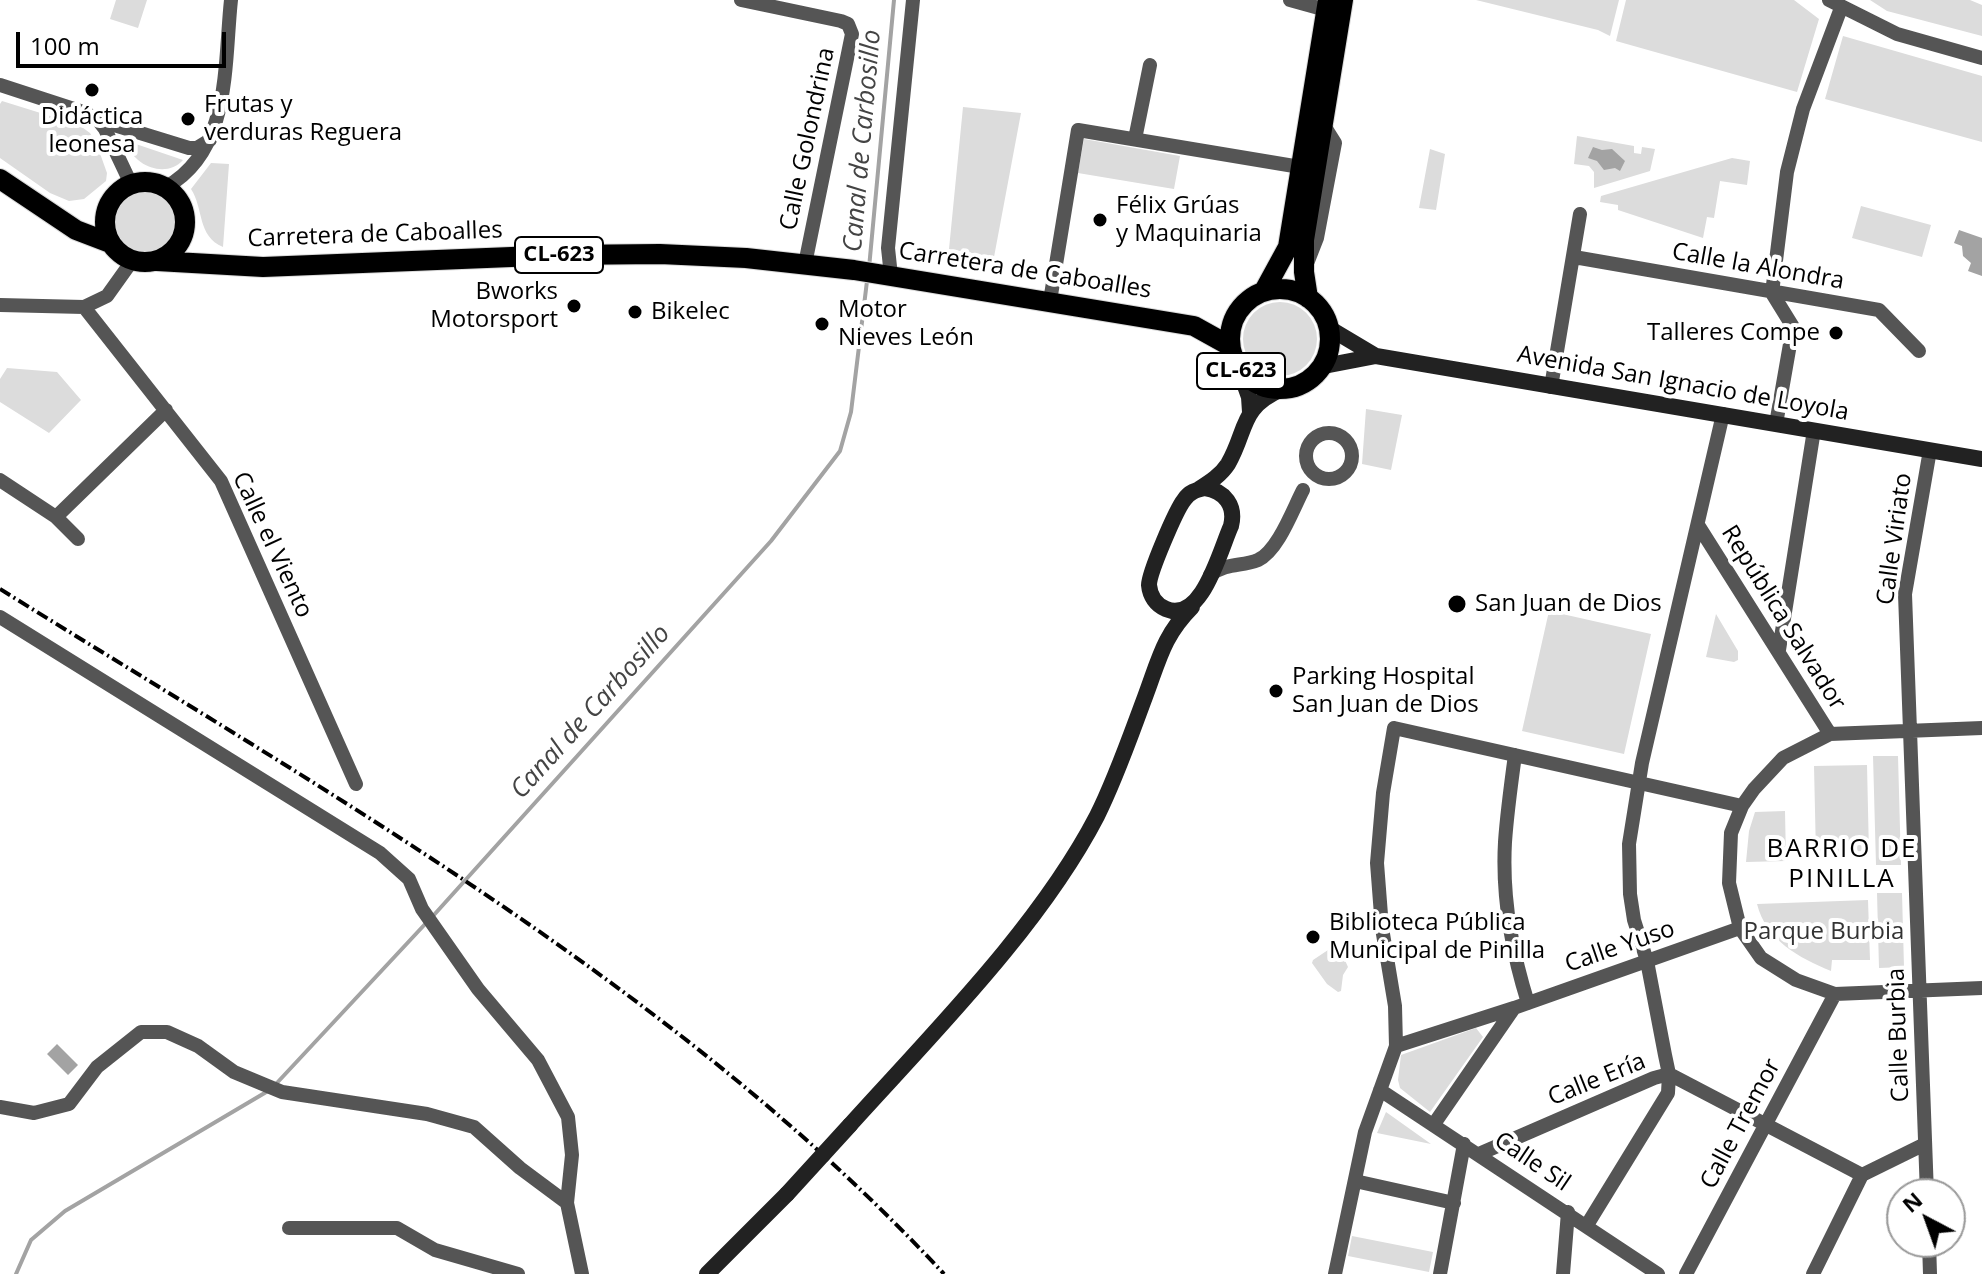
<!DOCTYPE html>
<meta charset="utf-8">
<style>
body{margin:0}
#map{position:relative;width:1982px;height:1274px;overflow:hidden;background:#fff;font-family:"Open Sans",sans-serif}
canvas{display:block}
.north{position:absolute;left:1886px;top:1178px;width:80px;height:80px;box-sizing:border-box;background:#fff;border:2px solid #999;border-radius:50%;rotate:319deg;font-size:22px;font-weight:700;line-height:32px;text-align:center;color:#000}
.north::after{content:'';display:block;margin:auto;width:28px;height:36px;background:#000;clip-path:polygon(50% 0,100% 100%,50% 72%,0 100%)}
.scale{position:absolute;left:16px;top:32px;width:210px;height:36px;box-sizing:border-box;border:4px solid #000;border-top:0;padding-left:10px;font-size:24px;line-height:28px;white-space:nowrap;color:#000;-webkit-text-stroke:6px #fff;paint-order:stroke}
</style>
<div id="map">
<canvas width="1982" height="1274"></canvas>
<div class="north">N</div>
<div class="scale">100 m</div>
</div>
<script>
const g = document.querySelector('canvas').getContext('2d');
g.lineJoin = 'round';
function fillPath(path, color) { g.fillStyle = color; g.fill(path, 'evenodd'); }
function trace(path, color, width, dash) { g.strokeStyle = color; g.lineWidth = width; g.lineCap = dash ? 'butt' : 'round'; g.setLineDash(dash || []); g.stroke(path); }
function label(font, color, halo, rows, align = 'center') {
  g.font = font + ' "Open Sans",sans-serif'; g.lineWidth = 8; g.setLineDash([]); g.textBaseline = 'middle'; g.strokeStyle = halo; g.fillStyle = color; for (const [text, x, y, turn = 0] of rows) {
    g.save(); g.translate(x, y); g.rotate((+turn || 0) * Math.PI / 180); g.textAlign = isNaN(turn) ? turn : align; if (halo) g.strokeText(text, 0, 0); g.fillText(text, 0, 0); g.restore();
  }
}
const green = new Path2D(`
 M116 0H147L138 28 110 19Z
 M1476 0H1619L1610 36 1598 30Z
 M1626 0H1794L1819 19 1797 92 1616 41Z
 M1870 0H1970L1982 5V36L1887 11Z
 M1843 36 1982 76V142L1825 99Z
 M2 101 79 125 90 133 97 145 107 173 106 181 84 199 69 201 50 193 0 158V104Z
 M963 107 1021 113 994 257 949 249Z
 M1577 136 1634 146V153L1641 154 1642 147 1655 149 1650 171 1594 188V172L1589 166 1574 164Z
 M1084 139 1180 156 1174 189 1078 173Z
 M130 142 183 160C166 179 134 166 127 144Z
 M1430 149 1445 154 1436 210 1419 208Z
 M1732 158 1750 161 1747 185 1720 181 1714 218 1707 217 1703 238 1618 210V205L1600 202 1601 196Z
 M211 163 229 164 223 247C197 236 204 209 191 189Z
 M113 222a32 32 0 1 1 64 0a32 32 0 1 1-64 0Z
 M1861 206 1931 225 1922 257 1852 238Z
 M1243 339a37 37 0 1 1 74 0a37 37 0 1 1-74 0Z
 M7 368 57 372 81 400 49 433 0 402V379Z
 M1366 409 1402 415 1391 470 1362 464Z
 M1549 611 1651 634 1624 754 1522 731Z
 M1716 614 1738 651V660L1734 662 1706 657Z
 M1873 756H1898L1901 865H1876Z
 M1867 765 1869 854 1816 855 1814 766Z
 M1785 811 1786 861 1746 862 1749 831 1755 812Z
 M1877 893H1902L1904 967 1879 968Z
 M1868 900 1870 960H1832L1831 971C1799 958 1766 940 1757 904Z
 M1334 946 1339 947 1348 967 1343 975 1341 991 1338 992 1327 984 1312 963 1313 960Z
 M1476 1028 1483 1037 1430 1112 1400 1088 1398 1080 1401 1055Z
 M1386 1112 1431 1144 1377 1133Z
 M1352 1236 1433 1252 1429 1272 1348 1256Z`);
const water = new Path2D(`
 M1593 147 1602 150 1612 149 1625 161 1620 171 1615 168 1604 170 1597 161 1588 158Z
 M1959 230 1982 238V276L1968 271 1971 263 1963 256 1962 246 1954 243Z
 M57 1044 78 1065 68 1075 47 1054Z`);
const stream = new Path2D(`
 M869 268 894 0
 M433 916 771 541 840 451 851 412 867 281
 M275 1085 427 922
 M16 1274 31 1240 65 1211 268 1091`);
const minor = new Path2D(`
 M741 0 841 21 848 24 852 34 805 264
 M1290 0 1326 10
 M1829 0 1897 34 1982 58
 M0 85 86 113 98 120 105 129 131 184
 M98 120 189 148H197L210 140
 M1135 139 1150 65
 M166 187C231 151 224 65 231 0
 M1574 257 1879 310 1919 351
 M1308 261 1317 238 1335 143 1323 124
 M891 276 888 248 913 0
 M1050 301 1078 130 1300 167
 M0 305 84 307 107 296 132 261
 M84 307 221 481 356 784
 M1551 387 1580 214
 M1776 424 1793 327 1772 293 1787 172 1803 109 1841 8
 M1306 456a23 23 0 1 1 46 0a23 23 0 1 1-46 0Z
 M0 480 56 517 78 539
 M56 517 166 410
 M1698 525 1830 734
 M1210 575C1228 562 1241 567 1258 560 1278 551 1293 509 1303 490
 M0 617 380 853 409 879 422 909 478 989 538 1060 568 1117 572 1155 567 1203 582 1274
 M1779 650 1814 430
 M1982 728 1830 734 1783 758 1754 789 1742 806 1731 833 1729 883 1740 928 1761 958 1796 980 1835 994 1982 988
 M1515 755C1511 784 1507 813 1505 842 1502 895 1512 952 1528 1003
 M1396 1046 1514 1008 1740 928
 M1669 1074 1862 1175 1925 1144
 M1380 1090 1658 1274
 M0 1107 34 1113 69 1104 97 1067 141 1032H167L198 1046 234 1072 282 1092 427 1114 474 1127 520 1168 567 1203
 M1434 1124 1514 1008
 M1479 1154 1654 1078 1669 1074
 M1355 1181 1454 1203
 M1927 1194 1905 594 1930 450
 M1587 1225 1668 1093 1669 1074 1665 1055 1647 961 1634 920 1630 894 1629 844 1642 763 1723 414
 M289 1228H397L435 1250 518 1274
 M1929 1242 1930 1274
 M1335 1274 1365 1132 1396 1046 1395 1006 1382 928 1377 863 1383 793 1394 728 1742 806
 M1440 1274 1464 1144
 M1563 1274 1568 1212
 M1686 1274 1835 994
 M1813 1274 1862 1175`);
const secondary = new Path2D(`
 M1329 328 1376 356 1982 459
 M1324 366 1376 356
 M1239 369 1249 397 1250 412
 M1205 488C1225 491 1236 506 1231 526 1220 550 1202 624 1166 609 1156 605 1150 596 1149 585 1149 573 1176 510 1184 500 1189 492 1196 490 1205 488Z
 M1199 489C1210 482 1221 475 1228 464 1248 429 1239 408 1282 389
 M850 1125C933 1033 1040 926 1097 816 1116 778 1130 737 1145 697 1159 660 1163 636 1192 607
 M707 1274 787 1194`);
const primary = new Path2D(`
 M0 179 76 230 110 243
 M105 222a40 40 0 1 1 80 0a40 40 0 1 1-80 0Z
 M157 261 263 267 561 255 660 254 746 258 854 270 1194 326 1230 346
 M1230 339a50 50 0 1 1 100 0a50 50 0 1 1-100 0Z
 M1264 291 1288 247 1328 0
 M1308 298 1304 272V240L1343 0`);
const rail = new Path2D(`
 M0 589C326 792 680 990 944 1274`);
const secondaryBridge = new Path2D(`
 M787 1194 850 1125`);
const markers = [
 [92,90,8,"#000"],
 [188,119,8,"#000"],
 [1100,220,8,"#000"],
 [574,306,8,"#000"],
 [635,312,8,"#000"],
 [822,324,8,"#000"],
 [1836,333,8,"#000"],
 [1457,604,10,"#000"],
 [1276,691,8,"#000"],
 [1313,937,8,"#000"]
];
const shields = [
 [559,255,88],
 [1241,371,88]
];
const shieldNames = [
 ["CL-623",559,255],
 ["CL-623",1241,371]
];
const poiNames = [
 ["Frutas y",204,105],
 ["verduras Reguera",204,133],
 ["Didáctica",92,117,"center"],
 ["leonesa",92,145,"center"],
 ["Félix Grúas",1116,206],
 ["y Maquinaria",1116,234],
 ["Bworks",558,292,"right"],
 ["Motorsport",558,320,"right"],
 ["Motor",838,310],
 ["Nieves León",838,338],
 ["Bikelec",651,312],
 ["Talleres Compe",1820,333,"right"],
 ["San Juan de Dios",1475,604],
 ["Parking Hospital",1292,677],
 ["San Juan de Dios",1292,705],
 ["Biblioteca Pública",1329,923],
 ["Municipal de Pinilla",1329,951]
];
const streetNames = [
 ["Calle Golondrina",808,139,-78],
 ["Carretera de Caboalles",375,235,-2],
 ["Calle la Alondra",1758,267,10],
 ["Carretera de Caboalles",1025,271,9],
 ["Avenida San Ignacio de Loyola",1683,384,10],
 ["Calle Viriato",1895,539,-82],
 ["Calle el Viento",272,545,65],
 ["República Salvador",1783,618,58],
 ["Calle Yuso",1620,947,-19],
 ["Calle Burbia",1899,1035,-92],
 ["Calle Ería",1597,1080,-22],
 ["Calle Tremor",1741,1124,-62],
 ["Calle Sil",1532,1162,34]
];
const parkNames = [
 ["Parque Burbia",1824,932]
];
const waterNames = [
 ["Canal de Carbosillo",863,141,-85],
 ["Canal de Carbosillo",591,712,-48]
];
const neighbourhoodNames = [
 ["BARRIO DE",1842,850],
 ["PINILLA",1842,880]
];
fillPath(green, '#dcdcdc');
fillPath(water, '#a3a3a3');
trace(stream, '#a3a3a3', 4);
trace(primary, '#dbdbdb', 22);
trace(minor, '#555', 14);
trace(secondary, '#222', 16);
trace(primary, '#000', 20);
trace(rail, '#000', 4, [12, 4, 2, 4]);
trace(secondaryBridge, '#222', 16);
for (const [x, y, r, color] of markers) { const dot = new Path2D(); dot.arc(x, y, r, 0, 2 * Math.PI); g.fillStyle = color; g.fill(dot); trace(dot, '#fff', 3); }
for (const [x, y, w] of shields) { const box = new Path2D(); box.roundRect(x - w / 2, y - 18, w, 36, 6); g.fillStyle = '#fff'; g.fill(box); trace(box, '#000', 2); }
label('bold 22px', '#000', null, shieldNames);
label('24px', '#000', '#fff', poiNames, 'left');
label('24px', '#000', '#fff', streetNames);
label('24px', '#333', '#fff', parkNames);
label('italic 26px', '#444', '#fff', waterNames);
g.letterSpacing = '2px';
label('26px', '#000', '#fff', neighbourhoodNames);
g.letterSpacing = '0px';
</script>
